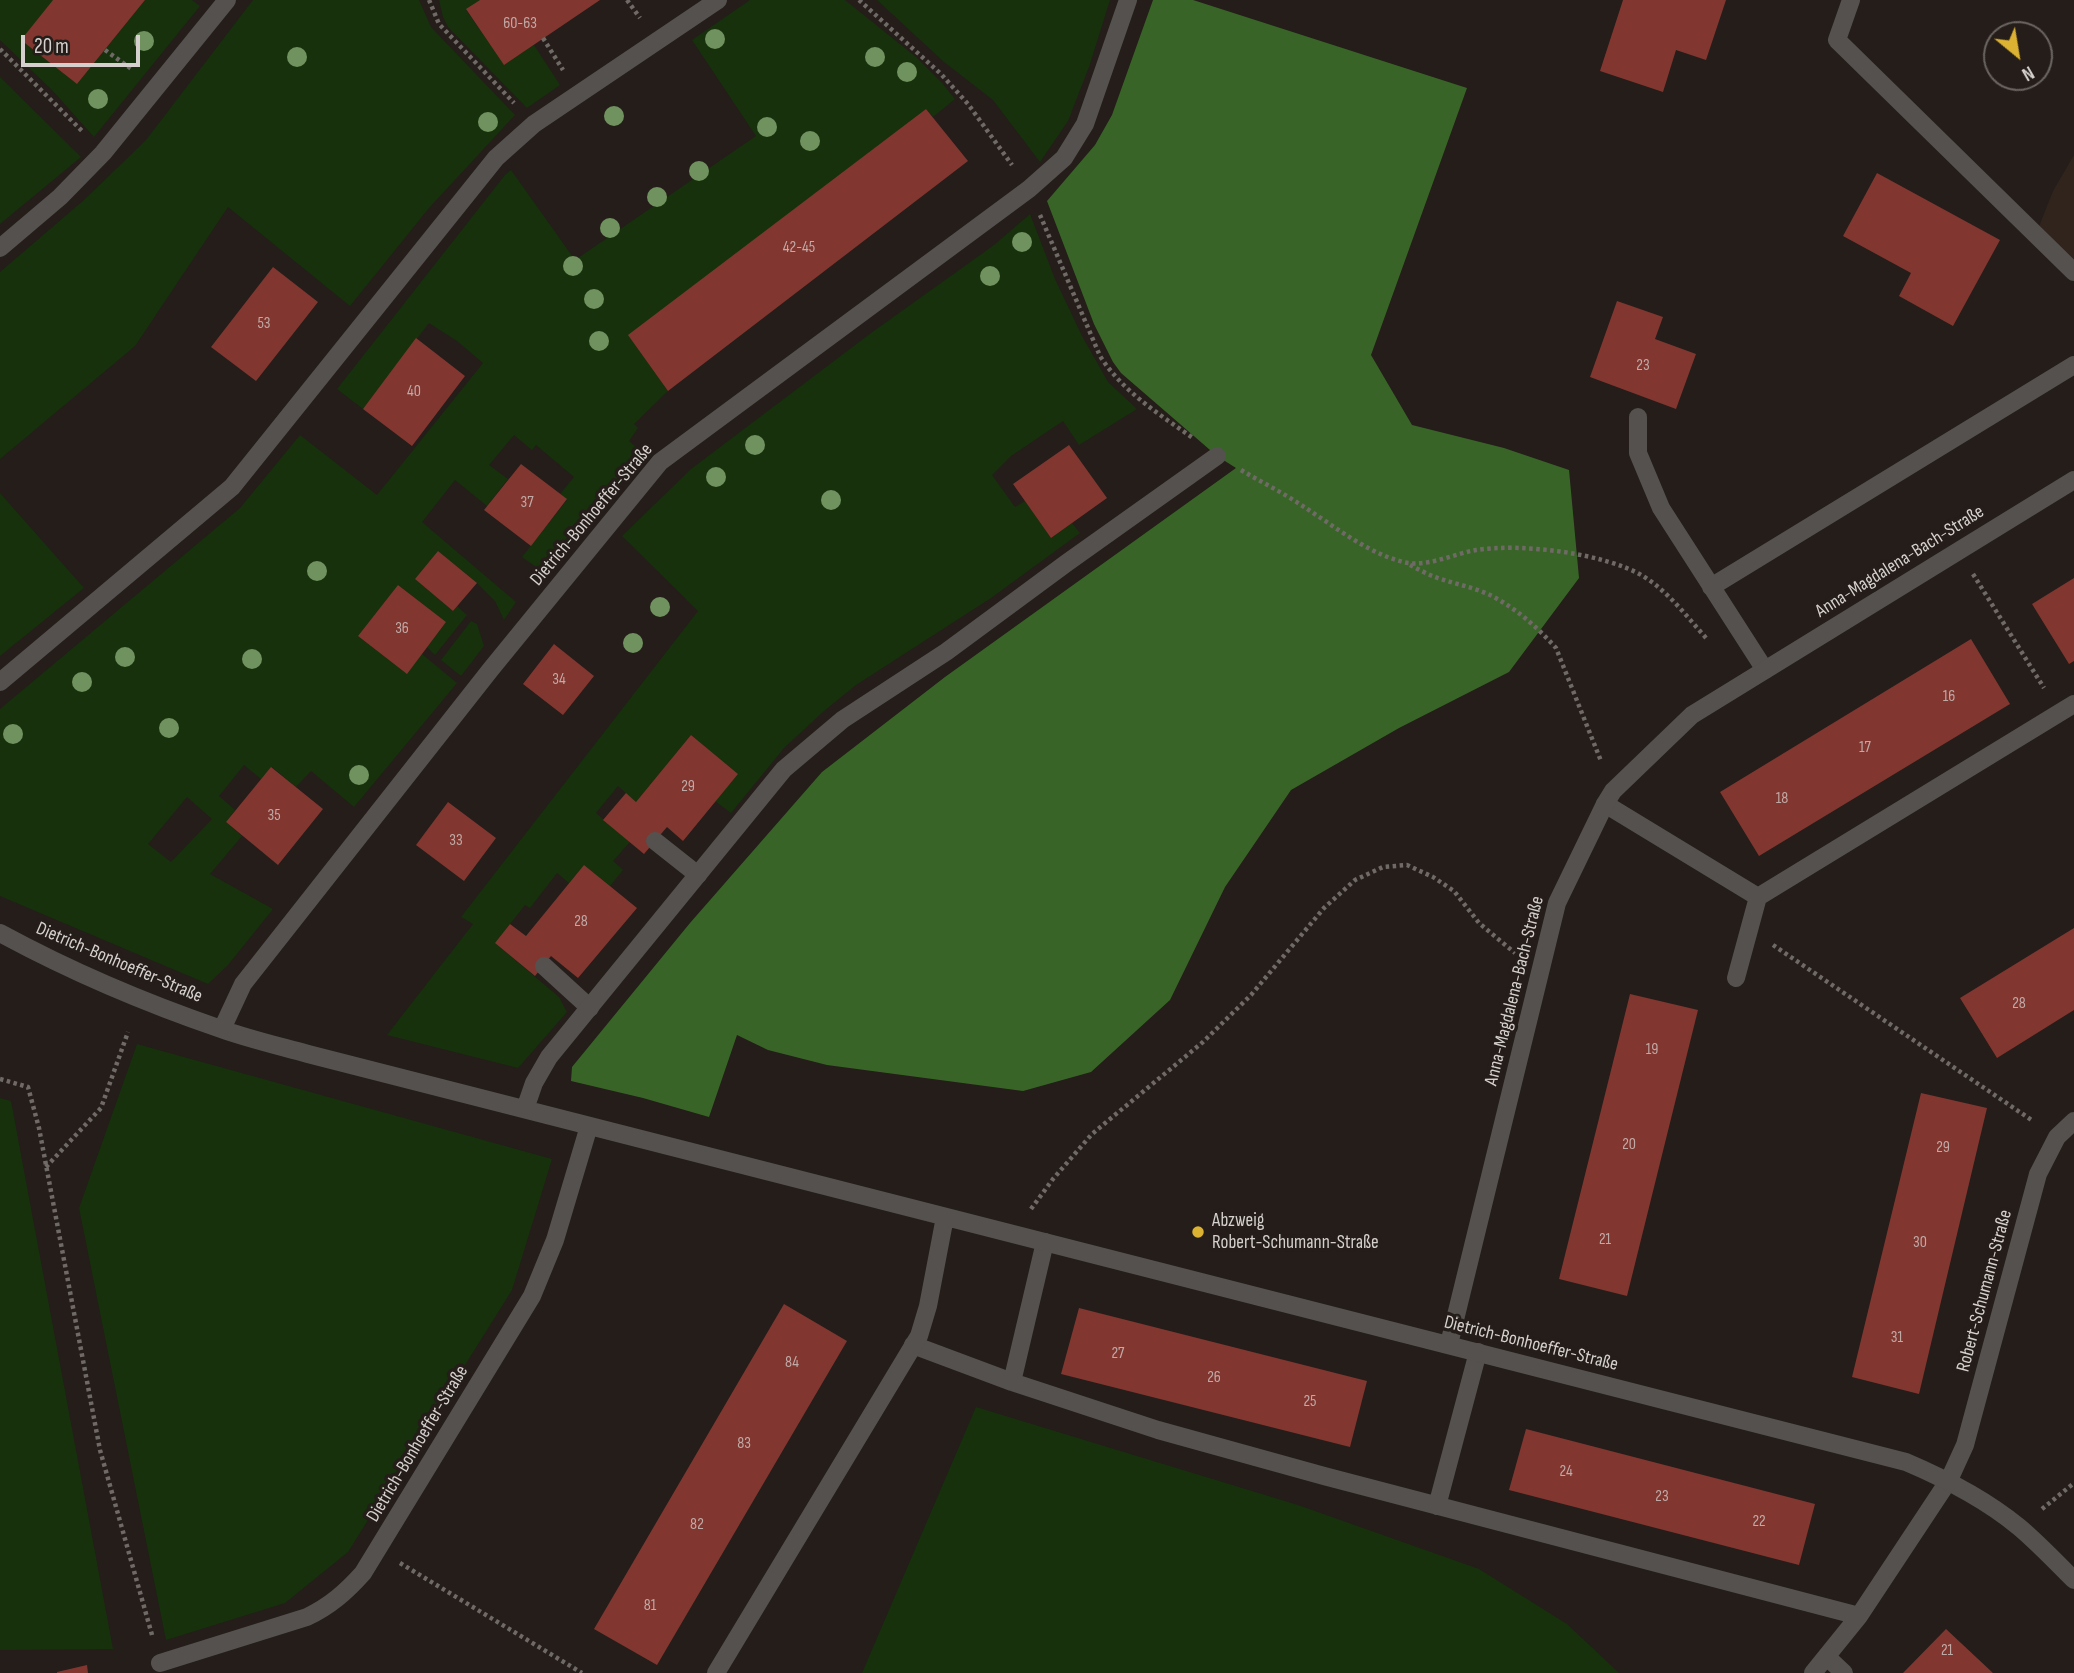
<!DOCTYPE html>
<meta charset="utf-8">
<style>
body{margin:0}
#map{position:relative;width:2074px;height:1673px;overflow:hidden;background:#241d19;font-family:"Sofia Sans Condensed",sans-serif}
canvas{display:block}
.north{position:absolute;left:1983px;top:21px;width:70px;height:70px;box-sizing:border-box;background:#241d19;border:2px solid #6b6561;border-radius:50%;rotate:150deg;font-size:19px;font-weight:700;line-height:28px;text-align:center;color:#d5d0cd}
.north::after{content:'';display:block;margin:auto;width:24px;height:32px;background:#dcb233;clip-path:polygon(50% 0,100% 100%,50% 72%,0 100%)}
.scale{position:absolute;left:21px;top:35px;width:119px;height:32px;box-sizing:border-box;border:4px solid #d5d0cd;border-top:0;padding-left:9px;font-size:21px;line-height:24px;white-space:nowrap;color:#d5d0cd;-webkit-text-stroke:5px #241d19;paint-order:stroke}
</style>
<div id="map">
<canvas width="2074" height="1673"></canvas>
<div class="north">N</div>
<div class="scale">20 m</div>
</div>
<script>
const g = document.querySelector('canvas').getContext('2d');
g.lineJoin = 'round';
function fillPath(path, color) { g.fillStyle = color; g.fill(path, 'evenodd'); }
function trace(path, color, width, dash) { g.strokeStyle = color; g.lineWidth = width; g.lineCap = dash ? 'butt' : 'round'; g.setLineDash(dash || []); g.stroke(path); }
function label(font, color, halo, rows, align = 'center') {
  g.font = font + ' "Sofia Sans Condensed",sans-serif'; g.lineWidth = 7; g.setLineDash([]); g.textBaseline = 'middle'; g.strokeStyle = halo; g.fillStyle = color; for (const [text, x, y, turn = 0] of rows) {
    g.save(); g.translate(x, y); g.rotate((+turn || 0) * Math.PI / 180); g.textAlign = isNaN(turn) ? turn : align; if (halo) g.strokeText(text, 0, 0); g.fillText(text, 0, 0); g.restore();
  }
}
const built = new Path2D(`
 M2074 155V272L2036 234 2053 191Z`);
const green = new Path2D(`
 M0 0H53L22 40 77 84 145 0H192L200 6 94 137 53 91 0 40Z
 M253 0H419L431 27 515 115 429 208 350 306 228 207 135 346 0 459V272L84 200 146 140Z
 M439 0H480L466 10 504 64 534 45 560 85 527 108 448 27 443 17Z
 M750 0H845L916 57 942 83 955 99 933 117 926 109 629 336 668 391 634 424 638 428 629 441 646 456 592 512 543 572 522 557 567 500 560 494 574 477 536 445 532 450 514 435 489 465 508 479 487 506 455 480 422 522 516 602 504 620 495 601 477 583 438 551 415 579 453 611 457 606 467 615 435 655 427 647 446 622 398 585 358 636 406 673 422 654 457 683 354 807 311 771 296 787 272 767 261 779 244 765 219 796 235 810 226 822 242 836 210 874 273 909 228 965 208 984 0 896V709L240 508 300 435 377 495 483 363 457 341 429 323 363 409 337 389 505 175 511 170 575 260 756 136 692 40ZM187 797 212 819 171 862 148 844Z
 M877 0H1110L1089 67 1068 121 1040 162 993 100 944 62Z
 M0 77 81 157 0 224Z
 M1030 214 1055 279 1082 336 1108 382 1137 409 1079 445 1063 421 1011 456 992 475 1015 507 1025 501 1051 538 1072 523 1080 533 991 598 856 685 824 711 784 748 731 813 715 801 738 774 691 735 636 802 618 786 596 813 630 842 613 861 623 870 610 886 584 865 569 883 557 873 530 908 525 905 495 943 559 997 567 1012 518 1068 387 1035 473 924 461 917 698 611 622 536 691 469 871 333 994 245Z
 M0 493 84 588 0 656Z
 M471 621 477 624 484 646 461 676 441 660Z
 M137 1044 552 1159 512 1290 348 1552 285 1603 166 1640 79 1208Z
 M0 1098 11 1101 113 1649 0 1650Z
 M976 1407 1298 1505 1479 1569 1567 1624 1619 1673H862Z`);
const forest = new Path2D(`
 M1153 0H1193L1467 88 1371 355 1412 425 1504 448 1569 470 1579 578 1509 672 1399 728 1291 790 1225 887 1170 1000 1091 1072 1023 1091 827 1065 768 1050 737 1035 709 1117 643 1098 571 1081 572 1067 690 923 822 772 945 677 1236 468 1217 456 1121 373 1113 362 1094 324 1047 201 1095 145 1112 115Z`);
const building = new Path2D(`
 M53 0H145L77 84 21 40Z
 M480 0H600L504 65 466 9Z
 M1623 0H1726L1706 60 1676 50 1663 92 1600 71Z
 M926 109 968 161 668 391 628 335Z
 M1877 173 2000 240 1953 326 1899 296 1911 273 1843 236Z
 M273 267 318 302 256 381 211 347Z
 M1617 301 1663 317 1655 339 1696 354 1676 409 1590 377Z
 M416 338 465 376 412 446 363 409Z
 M1069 445 1107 498 1051 538 1013 484Z
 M521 464 567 499 531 546 484 510Z
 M438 551 477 583 453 611 415 579Z
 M2074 578V661L2069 664 2032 604Z
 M398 585 446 622 407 674 358 636Z
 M1971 639 2010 704 1759 856 1720 792Z
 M554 644 594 676 563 715 523 684Z
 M691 735 738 774 683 841 667 827 644 854 603 820 626 793 636 802Z
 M271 767 323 809 278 865 226 822Z
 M448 802 496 838 464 881 416 845Z
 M584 865 637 908 578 978 551 956 535 976 495 943 510 924 526 936Z
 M2074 928V1010L1997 1058 1960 998Z
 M1630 994 1698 1010 1627 1296 1559 1279Z
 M1921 1093 1987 1108 1919 1394 1852 1377Z
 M784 1304 847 1341 657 1665 594 1629Z
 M1079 1308 1367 1381 1350 1447 1061 1374Z
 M1526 1429 1815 1504 1799 1565 1509 1490Z
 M1946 1629 1993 1673H1903Z
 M87 1665 88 1673H57V1672Z`);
const path = new Path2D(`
 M429 0 439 24 514 103
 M627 0 640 18
 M859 0 941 74 968 104 1012 165
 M543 38 563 70
 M0 49 83 132
 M105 50 133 70
 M1040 215 1100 356C1123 392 1159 414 1193 438
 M1241 470C1261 482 1282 492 1301 505 1333 525 1365 552 1403 562 1426 568 1453 554 1476 550 1521 543 1604 553 1643 576 1669 592 1687 617 1707 639
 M1410 565C1418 569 1427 574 1435 577 1454 584 1474 587 1492 596 1517 609 1538 628 1556 648L1601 761
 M1973 574 2044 688
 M1773 945 2033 1121
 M0 1079 28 1087 39 1128 100 1450 152 1635
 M46 1167 101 1108 128 1032
 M1031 1209 1053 1179 1092 1134 1203 1042 1251 995 1324 908 1355 880 1383 867 1407 865 1433 877 1454 891 1479 923 1515 953
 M2042 1509 2074 1483
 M400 1563 582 1673`);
const service = new Path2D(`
 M1851 0 1837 40 2074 272
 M1638 417V453L1661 508 1765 670
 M1711 587 2074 365
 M1605 804 1758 897 2074 704
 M655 841 698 875
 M544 966 590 1008
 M1736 978 1758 897
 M913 1345 1012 1382 1158 1430 1324 1476 1859 1616
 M1012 1382 1045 1242
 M1437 1506 1478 1352
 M1827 1657 1844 1673
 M1813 1673 1859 1616 1949 1480`);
const minor = new Path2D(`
 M0 248 60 197 103 153 227 0
 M0 682 232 487 496 158 534 124 718 0
 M0 933C70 971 145 1003 221 1029 249 1039 279 1046 308 1054L1906 1462C1946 1479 1985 1499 2019 1527 2038 1543 2056 1562 2074 1580
 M222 1029 243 984 491 669 660 462 1029 189 1064 158 1085 124 1128 0
 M525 1109 534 1083 549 1057 784 769 842 720 946 652 1068 562 1217 456
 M1449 1344 1557 903 1605 804 1613 791 1692 715 2074 480
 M1949 1480 1965 1445 2038 1174 2057 1137 2074 1121
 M160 1663 307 1617C330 1606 346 1592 363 1573L532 1296 555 1240 589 1126
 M716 1673 919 1336 928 1306 945 1217`);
const trees = [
 [715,39],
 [144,41],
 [297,57],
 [875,57],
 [907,72],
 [98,99],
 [614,116],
 [488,122],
 [767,127],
 [810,141],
 [699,171],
 [657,197],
 [610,228],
 [1022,242],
 [573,266],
 [990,276],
 [594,299],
 [599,341],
 [755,445],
 [716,477],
 [831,500],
 [317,571],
 [660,607],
 [633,643],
 [125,657],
 [252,659],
 [82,682],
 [169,728],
 [13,734],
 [359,775]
];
const markers = [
 [1198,1232,7,"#dcb233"]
];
const numberNames = [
 ["60-63",520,24],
 ["42-45",799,248],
 ["53",264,324],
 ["23",1643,366],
 ["40",414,392],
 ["37",527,503],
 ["36",402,629],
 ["34",559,680],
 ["16",1949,697],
 ["17",1865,748],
 ["29",688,787],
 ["18",1782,799],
 ["35",274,816],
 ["33",456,841],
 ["28",581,922],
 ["28",2019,1004],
 ["19",1652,1050],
 ["20",1629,1145],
 ["29",1943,1148],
 ["21",1605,1240],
 ["30",1920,1243],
 ["31",1897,1338],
 ["27",1118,1354],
 ["84",792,1363],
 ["26",1214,1378],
 ["25",1310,1402],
 ["83",744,1444],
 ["24",1566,1472],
 ["23",1662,1497],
 ["22",1759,1522],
 ["82",697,1525],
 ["81",650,1606],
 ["21",1947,1651]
];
const streetNames = [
 ["Dietrich-Bonhoeffer-Straße",592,515,-50],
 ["Anna-Magdalena-Bach-Straße",1900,562,-32],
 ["Dietrich-Bonhoeffer-Straße",119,963,23],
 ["Anna-Magdalena-Bach-Straße",1515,991,-76],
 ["Robert-Schumann-Straße",1985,1291,-75],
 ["Dietrich-Bonhoeffer-Straße",1531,1344,14],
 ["Dietrich-Bonhoeffer-Straße",418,1444,-59]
];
const poiNames = [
 ["Abzweig",1212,1221],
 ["Robert-Schumann-Straße",1212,1243]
];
fillPath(built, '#30241c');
fillPath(green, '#17310d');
fillPath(forest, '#386527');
fillPath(building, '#813630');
trace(path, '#706a66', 4.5, [3.5, 3.5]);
trace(service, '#54514e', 18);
trace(minor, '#54514e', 18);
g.fillStyle = '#70925f';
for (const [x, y] of trees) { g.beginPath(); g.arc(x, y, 10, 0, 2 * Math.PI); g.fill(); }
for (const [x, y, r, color] of markers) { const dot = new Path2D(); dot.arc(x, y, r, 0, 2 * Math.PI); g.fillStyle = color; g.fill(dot); trace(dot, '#241d19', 2.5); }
label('16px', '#c0aaa6', null, numberNames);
label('19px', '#d5d0cd', '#241d19', streetNames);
label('19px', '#d5d0cd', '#241d19', poiNames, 'left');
</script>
